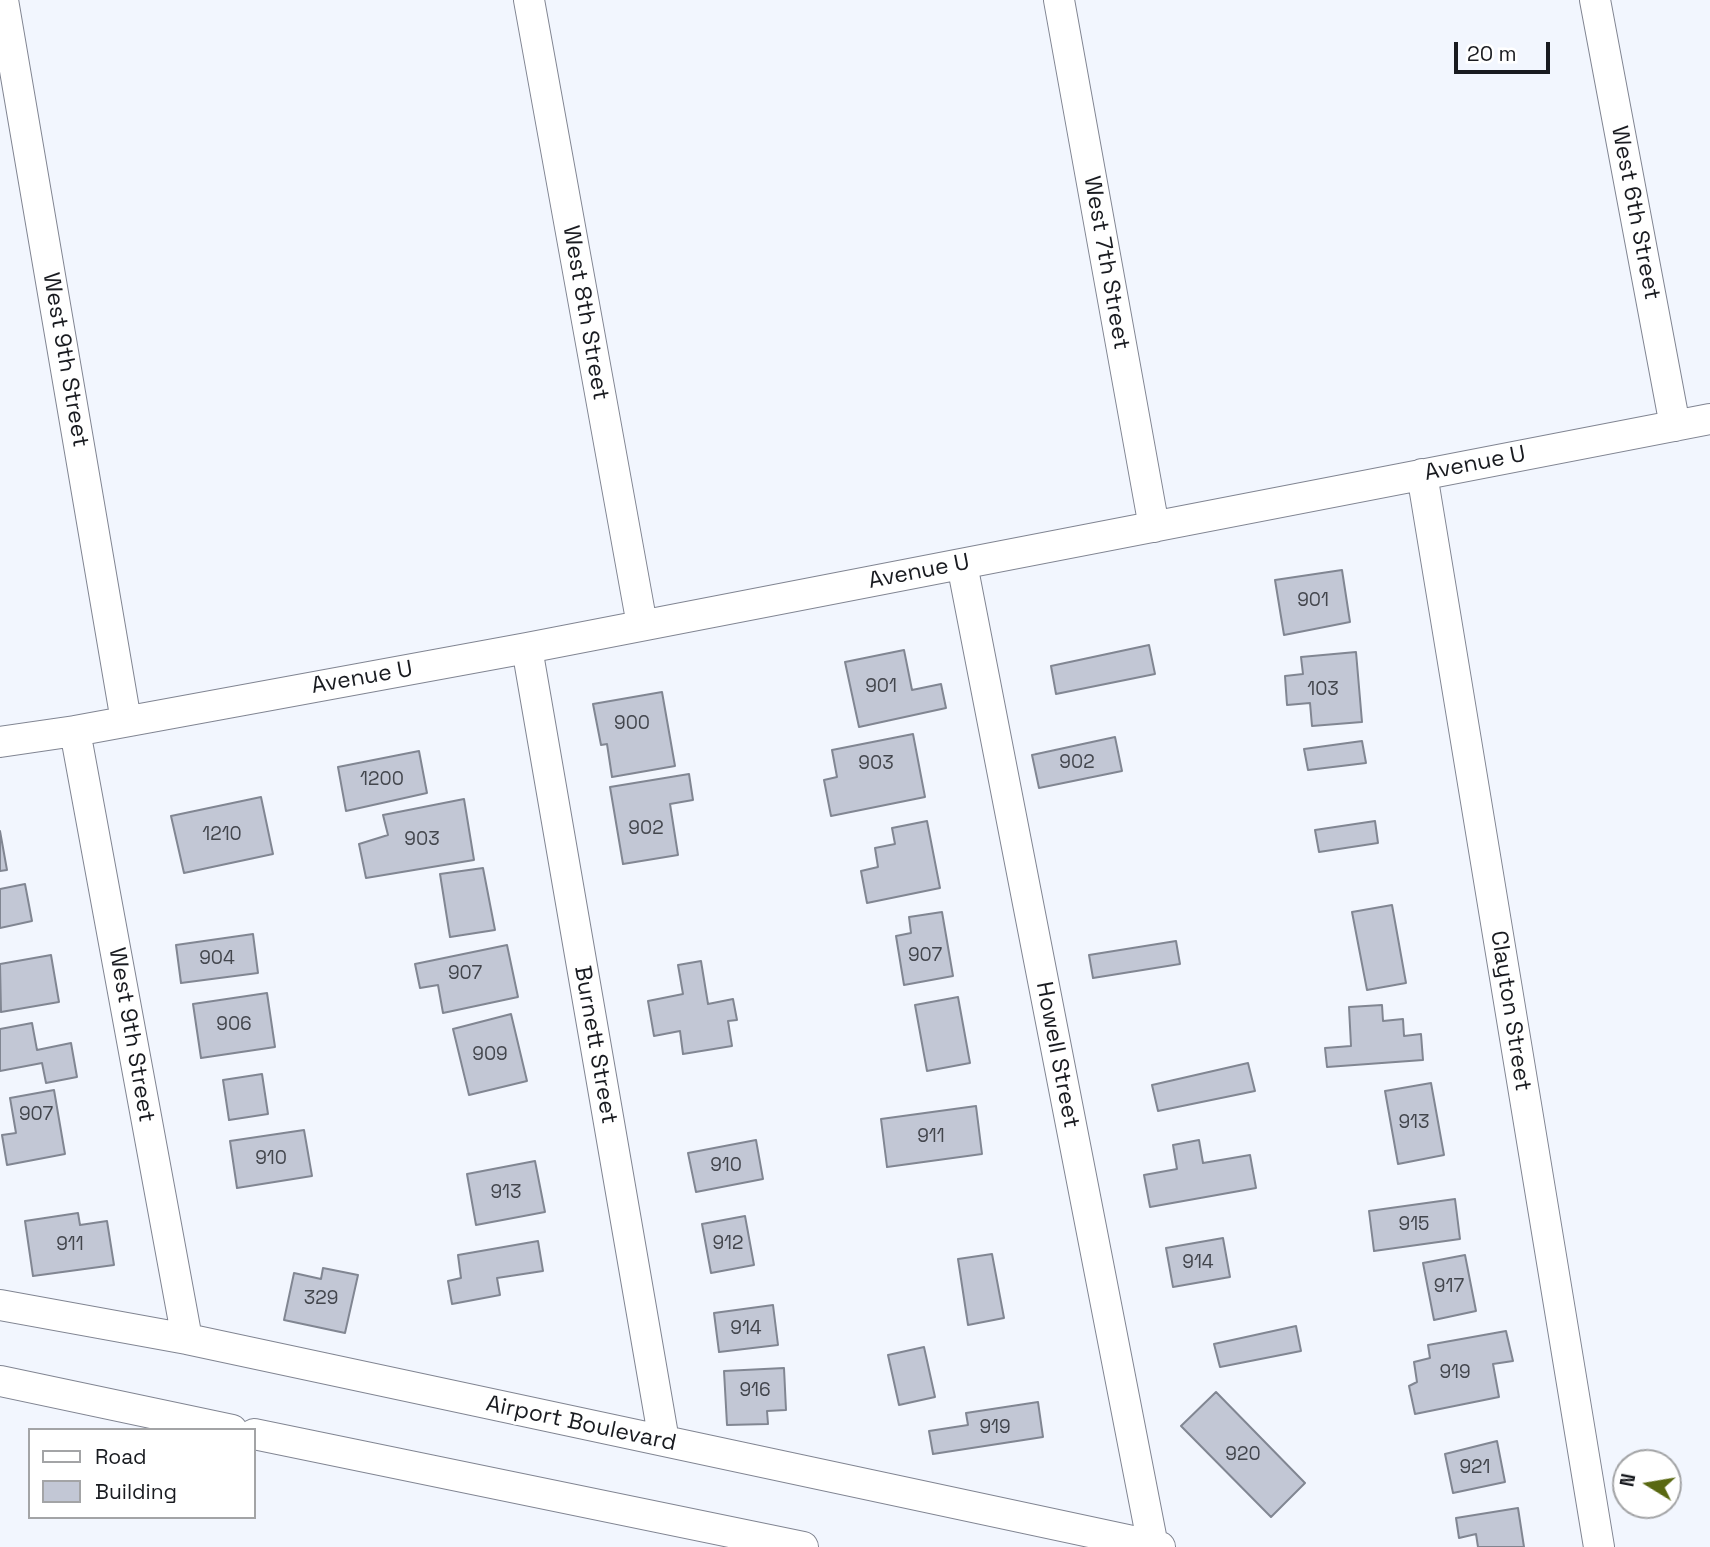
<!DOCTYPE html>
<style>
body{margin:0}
#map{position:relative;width:1710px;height:1547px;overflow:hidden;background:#f2f6fe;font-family:"Space Grotesk",sans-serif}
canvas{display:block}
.legend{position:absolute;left:28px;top:1428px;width:228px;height:91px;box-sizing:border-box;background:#fff;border:2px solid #a3a4a6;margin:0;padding:9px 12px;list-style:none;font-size:21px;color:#191b20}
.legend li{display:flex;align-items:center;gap:14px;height:35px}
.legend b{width:35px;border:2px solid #a3a4a6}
.north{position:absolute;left:1612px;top:1449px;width:70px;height:70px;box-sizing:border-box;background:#fff;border:2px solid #a3a4a6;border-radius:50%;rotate:281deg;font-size:19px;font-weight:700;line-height:28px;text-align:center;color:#191b20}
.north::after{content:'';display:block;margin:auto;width:24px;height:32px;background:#596811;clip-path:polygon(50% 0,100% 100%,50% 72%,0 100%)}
.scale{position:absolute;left:1454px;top:42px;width:96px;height:32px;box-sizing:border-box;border:4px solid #191b20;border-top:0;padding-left:9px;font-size:21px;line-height:24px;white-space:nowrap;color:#191b20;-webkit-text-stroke:5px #fff;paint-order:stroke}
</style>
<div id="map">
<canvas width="1710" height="1547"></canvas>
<ul class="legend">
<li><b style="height:9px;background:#fff"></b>Road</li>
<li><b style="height:19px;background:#c2c7d5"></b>Building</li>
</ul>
<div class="north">N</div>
<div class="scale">20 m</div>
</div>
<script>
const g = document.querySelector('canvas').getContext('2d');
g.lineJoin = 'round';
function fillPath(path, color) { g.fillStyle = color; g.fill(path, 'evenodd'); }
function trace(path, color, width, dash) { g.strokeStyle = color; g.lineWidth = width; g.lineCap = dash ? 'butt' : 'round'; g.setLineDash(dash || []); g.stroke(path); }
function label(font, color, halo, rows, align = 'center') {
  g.font = font + ' "Space Grotesk",sans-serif'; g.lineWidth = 7; g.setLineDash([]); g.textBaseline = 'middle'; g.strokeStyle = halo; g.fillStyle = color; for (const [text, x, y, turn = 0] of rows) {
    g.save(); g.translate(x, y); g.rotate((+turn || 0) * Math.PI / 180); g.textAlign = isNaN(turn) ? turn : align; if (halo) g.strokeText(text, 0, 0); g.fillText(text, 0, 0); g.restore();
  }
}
const building = new Path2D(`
 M1342 570 1350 622 1284 635 1275 580Z
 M1149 645 1155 674 1056 694 1051 666Z
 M904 650 912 690 941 684 946 708 859 727 845 662Z
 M1356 652 1362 722 1312 726 1310 703 1287 705 1285 676 1303 674 1301 657Z
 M662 692 675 766 612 777 607 744 601 745 593 704Z
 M913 734 925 797 831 816 824 780 837 777 832 750Z
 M1115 737 1122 771 1039 788 1032 755Z
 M1362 741 1366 763 1308 770 1304 749Z
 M419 751 427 793 346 811 338 767Z
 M689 774 693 800 670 804 678 855 623 864 610 787Z
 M261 797 273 854 184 873 171 816Z
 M464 799 474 860 366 878 359 844 388 835 383 815Z
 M927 821 940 888 867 903 861 871 878 867 875 848 895 844 892 828Z
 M1375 821 1378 843 1319 852 1315 830Z
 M0 831 7 870 0 871Z
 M483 868 495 930 450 937 440 874Z
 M25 884 32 921 0 928V889Z
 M1392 905 1406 983 1367 990 1352 912Z
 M942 912 953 976 904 985 896 936 911 933 909 917Z
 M253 934 258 973 181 983 176 945Z
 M1176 941 1180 964 1093 978 1089 955Z
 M507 945 518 997 443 1013 438 985 420 988 415 964Z
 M51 955 59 1002 1 1012 0 964Z
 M701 961 708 1004 733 999 737 1020 728 1021 732 1046 683 1054 680 1031 654 1036 648 1001 683 994 678 965Z
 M267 993 275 1047 201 1058 193 1004Z
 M958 997 970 1063 927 1071 915 1005Z
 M1382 1005 1383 1021 1403 1019 1404 1036 1421 1034 1423 1060 1327 1067 1325 1048 1351 1046 1349 1007Z
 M511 1014 527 1081 469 1095 453 1029Z
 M32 1023 37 1050 71 1043 77 1077 46 1083 42 1063 0 1071V1029Z
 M1248 1063 1255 1091 1158 1111 1152 1085Z
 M262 1074 268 1114 229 1120 223 1080Z
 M1431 1083 1444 1155 1398 1164 1385 1091Z
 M54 1090 65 1154 7 1165 2 1135 16 1133 10 1098Z
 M976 1106 982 1154 887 1167 881 1119Z
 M304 1130 312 1176 237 1188 230 1141Z
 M756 1140 763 1179 696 1192 688 1153Z
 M1199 1140 1203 1163 1250 1155 1256 1188 1150 1207 1144 1175 1177 1169 1173 1145Z
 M535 1161 545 1212 476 1225 467 1174Z
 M1455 1199 1460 1239 1374 1251 1369 1211Z
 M78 1213 80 1225 107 1221 114 1265 33 1276 25 1221Z
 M745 1216 754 1265 711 1273 702 1224Z
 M1223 1238 1230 1277 1173 1287 1166 1248Z
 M538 1241 543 1271 497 1278 500 1295 452 1304 448 1281 461 1278 458 1255Z
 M992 1254 1004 1318 968 1325 958 1259Z
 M1465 1255 1476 1311 1434 1320 1423 1263Z
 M323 1268 358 1275 345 1333 284 1320 294 1273 321 1279Z
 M773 1305 778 1345 719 1352 714 1313Z
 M1296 1326 1301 1351 1220 1367 1214 1344Z
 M1506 1331 1513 1361 1493 1364 1499 1397 1415 1414 1409 1386 1417 1382 1414 1362 1430 1358 1428 1345Z
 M924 1347 935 1397 899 1405 888 1355Z
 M784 1368 786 1410 767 1411 768 1424 727 1425 724 1371Z
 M1216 1392 1305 1483 1271 1517 1181 1426Z
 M1038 1402 1043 1437 933 1454 929 1431 968 1425 966 1413Z
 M1497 1441 1505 1482 1453 1493 1445 1454Z
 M1518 1508 1524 1547H1478L1476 1534 1459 1538 1456 1518Z`);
const minor = new Path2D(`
 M3 0 126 721
 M529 0 642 625
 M1059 0 1154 527
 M1595 0 1675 426
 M1422 474 1599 1547
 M962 564 1153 1546
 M527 648 664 1441
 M75 731 187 1339
 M0 742 75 731 527 648 1710 419
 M0 1305 187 1339 1160 1547
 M0 1381 232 1430
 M254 1434 803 1547`);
const numberNames = [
 ["901",1313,601],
 ["901",881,687],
 ["103",1323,690],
 ["900",632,724],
 ["902",1077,763],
 ["903",876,764],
 ["1200",382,780],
 ["902",646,829],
 ["1210",222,835],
 ["903",422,840],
 ["907",925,956],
 ["904",217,959],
 ["907",465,974],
 ["906",234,1025],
 ["909",490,1055],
 ["907",36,1115],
 ["913",1414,1123],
 ["911",931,1137],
 ["910",271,1159],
 ["910",726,1166],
 ["913",506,1193],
 ["915",1414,1225],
 ["912",728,1244],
 ["911",70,1245],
 ["914",1198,1263],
 ["917",1449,1287],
 ["329",321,1299],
 ["914",746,1329],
 ["919",1455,1373],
 ["916",755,1391],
 ["919",995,1428],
 ["920",1243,1455],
 ["921",1475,1468]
];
const streetNames = [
 ["West 6th Street",1635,213,79],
 ["West 7th Street",1106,263,80],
 ["West 8th Street",585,313,80],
 ["West 9th Street",65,360,80],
 ["Avenue U",1475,464,-11],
 ["Avenue U",919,572,-11],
 ["Avenue U",362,678,-10],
 ["Clayton Street",1510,1011,81],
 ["West 9th Street",131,1035,80],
 ["Burnett Street",595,1045,80],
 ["Howell Street",1057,1055,79],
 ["Airport Boulevard",581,1424,12]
];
fillPath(building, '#c2c7d5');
trace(building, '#818692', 2);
trace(minor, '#818592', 32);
trace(minor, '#fff', 30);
label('19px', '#43464d', null, numberNames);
label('23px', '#191b20', '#fff', streetNames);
</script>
